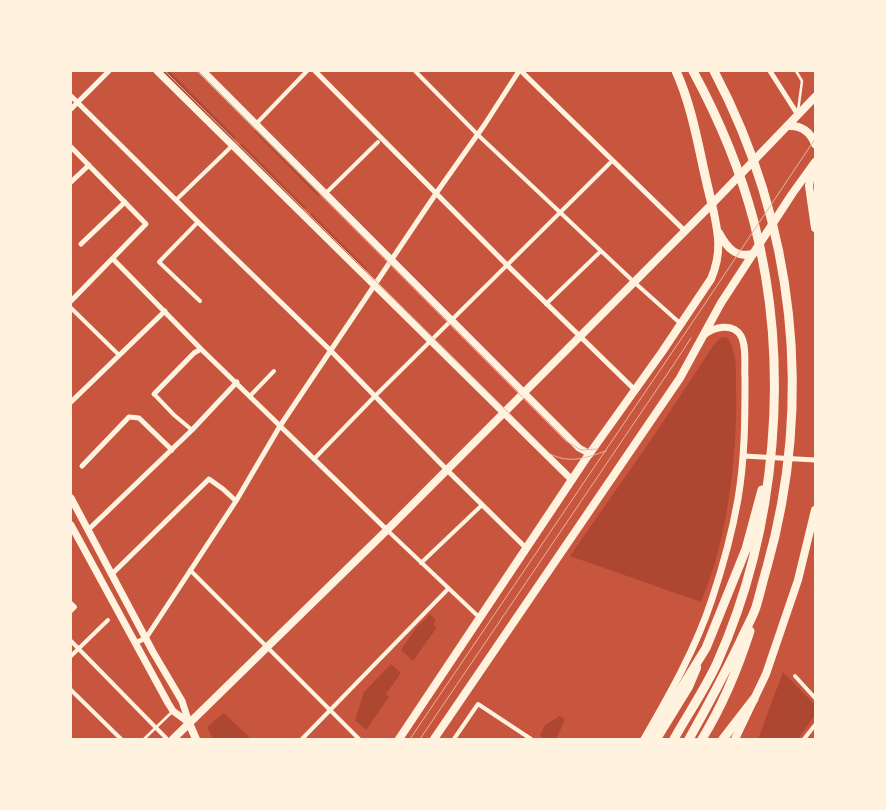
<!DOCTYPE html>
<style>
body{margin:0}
#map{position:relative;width:886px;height:810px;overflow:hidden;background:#c8553d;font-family:Georgia,serif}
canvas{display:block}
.frame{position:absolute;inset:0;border:72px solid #fff3e0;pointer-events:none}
</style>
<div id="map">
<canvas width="886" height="810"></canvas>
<div class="frame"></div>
</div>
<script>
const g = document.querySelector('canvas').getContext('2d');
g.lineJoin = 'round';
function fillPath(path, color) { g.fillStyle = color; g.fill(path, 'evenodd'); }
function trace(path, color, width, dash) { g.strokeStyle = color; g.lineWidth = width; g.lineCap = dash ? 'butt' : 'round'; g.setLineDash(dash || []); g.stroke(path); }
const green = new Path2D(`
 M163 71H169L236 138 233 141Z
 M257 128 322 192 318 196 254 131Z
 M241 143 306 208 303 211 238 146Z
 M311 213 367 269 364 272 308 216Z
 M722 337 728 338C737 353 736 368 736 385 738 453 728 540 701 602L570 556 655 434 715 343Z
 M430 614 436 620 433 624 437 627 413 661 401 650 416 628Z
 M391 664 401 673 386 694 389 697 366 730 355 720 364 692Z
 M783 672 815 705V715L798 739H758Z
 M224 713 251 739H213L207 727Z
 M560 716 565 720 556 739H543L540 735 545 725Z`);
const service = new Path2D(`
 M796 71 802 81 798 111
 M144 739 172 712`);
const pedestrian = new Path2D(`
 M415 71 478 135 634 282 681 324
 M256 124 307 71
 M327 192 378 142
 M176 200 233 145
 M198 222 159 262 200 301
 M546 304 601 251
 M71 308 119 355
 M154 394 174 415 192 430
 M250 396 274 371
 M314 459 375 396 612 161
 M387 530 480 618
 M421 563 482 505
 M190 570 359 739
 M71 603 75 607 71 611
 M71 641 167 739
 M71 656 108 620
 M795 676 815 698
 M71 690 121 739
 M302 739 448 589
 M454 739 478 704 531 739
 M804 739 815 725`);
const minor = new Path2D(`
 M315 71 508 266 635 390
 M521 71 685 231
 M770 71 798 115
 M71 96 198 222 331 351 447 470 526 548
 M71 109 109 71
 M71 147 146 224 71 301
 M71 182 89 165
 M81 244 125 202
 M113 259 201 349 387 530
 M154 394 194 353 201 349
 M71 402 165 311
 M744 456 815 460
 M82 466 129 417 139 418 172 450
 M88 530 192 430 237 382
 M112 574 209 479 223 489 236 501
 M135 643 146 638 236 501 280 426 437 192 485 124 519 71`);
const tertiary = new Path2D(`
 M157 71 572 480
 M203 71 579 448 590 454
 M71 498 153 652 182 701 189 723
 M71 525 168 703 173 711 188 722
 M644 739C670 694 696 648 712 599 723 566 732 533 738 499 745 457 745 419 745 378 744 366 747 347 741 336 733 322 714 327 704 335`);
const secondary = new Path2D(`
 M788 126C801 125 810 131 815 144
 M812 169 809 186 815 228
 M719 233C727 248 736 258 753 254
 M189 723 196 739
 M173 739 387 530 712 204 815 97
 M399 739 585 460 662 352 711 279C723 251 718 232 712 204
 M434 739 680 378 721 303 792 194 815 162
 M657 739 689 687 697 668
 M735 739 766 674 798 580 815 510`);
const trunk = new Path2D(`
 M676 71C695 113 700 160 712 204
 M650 739 706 648 746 549 762 490
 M674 739C688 714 705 689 717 663 777 529 791 364 754 222 740 169 719 119 693 71
 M689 739C707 707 724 675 740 642 745 630 752 619 756 607 760 594 763 580 767 567 814 400 795 225 714 71
 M702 739C723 705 738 668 750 631
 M723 739 754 699`);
const tram = new Path2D(`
 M165 71 550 454C571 464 585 458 606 451
 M197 71 566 441 581 450 598 449
 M410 739 698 314 815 139
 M420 739 672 367 691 338`);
fillPath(green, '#ae4732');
trace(service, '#fff3e0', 2.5);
trace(pedestrian, '#fff3e0', 4);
trace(minor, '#fff3e0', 5);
trace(tertiary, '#fff3e0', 7);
trace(secondary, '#fff3e0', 8);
trace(trunk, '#fff3e0', 9);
trace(tram, '#e9b49f', 1);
</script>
